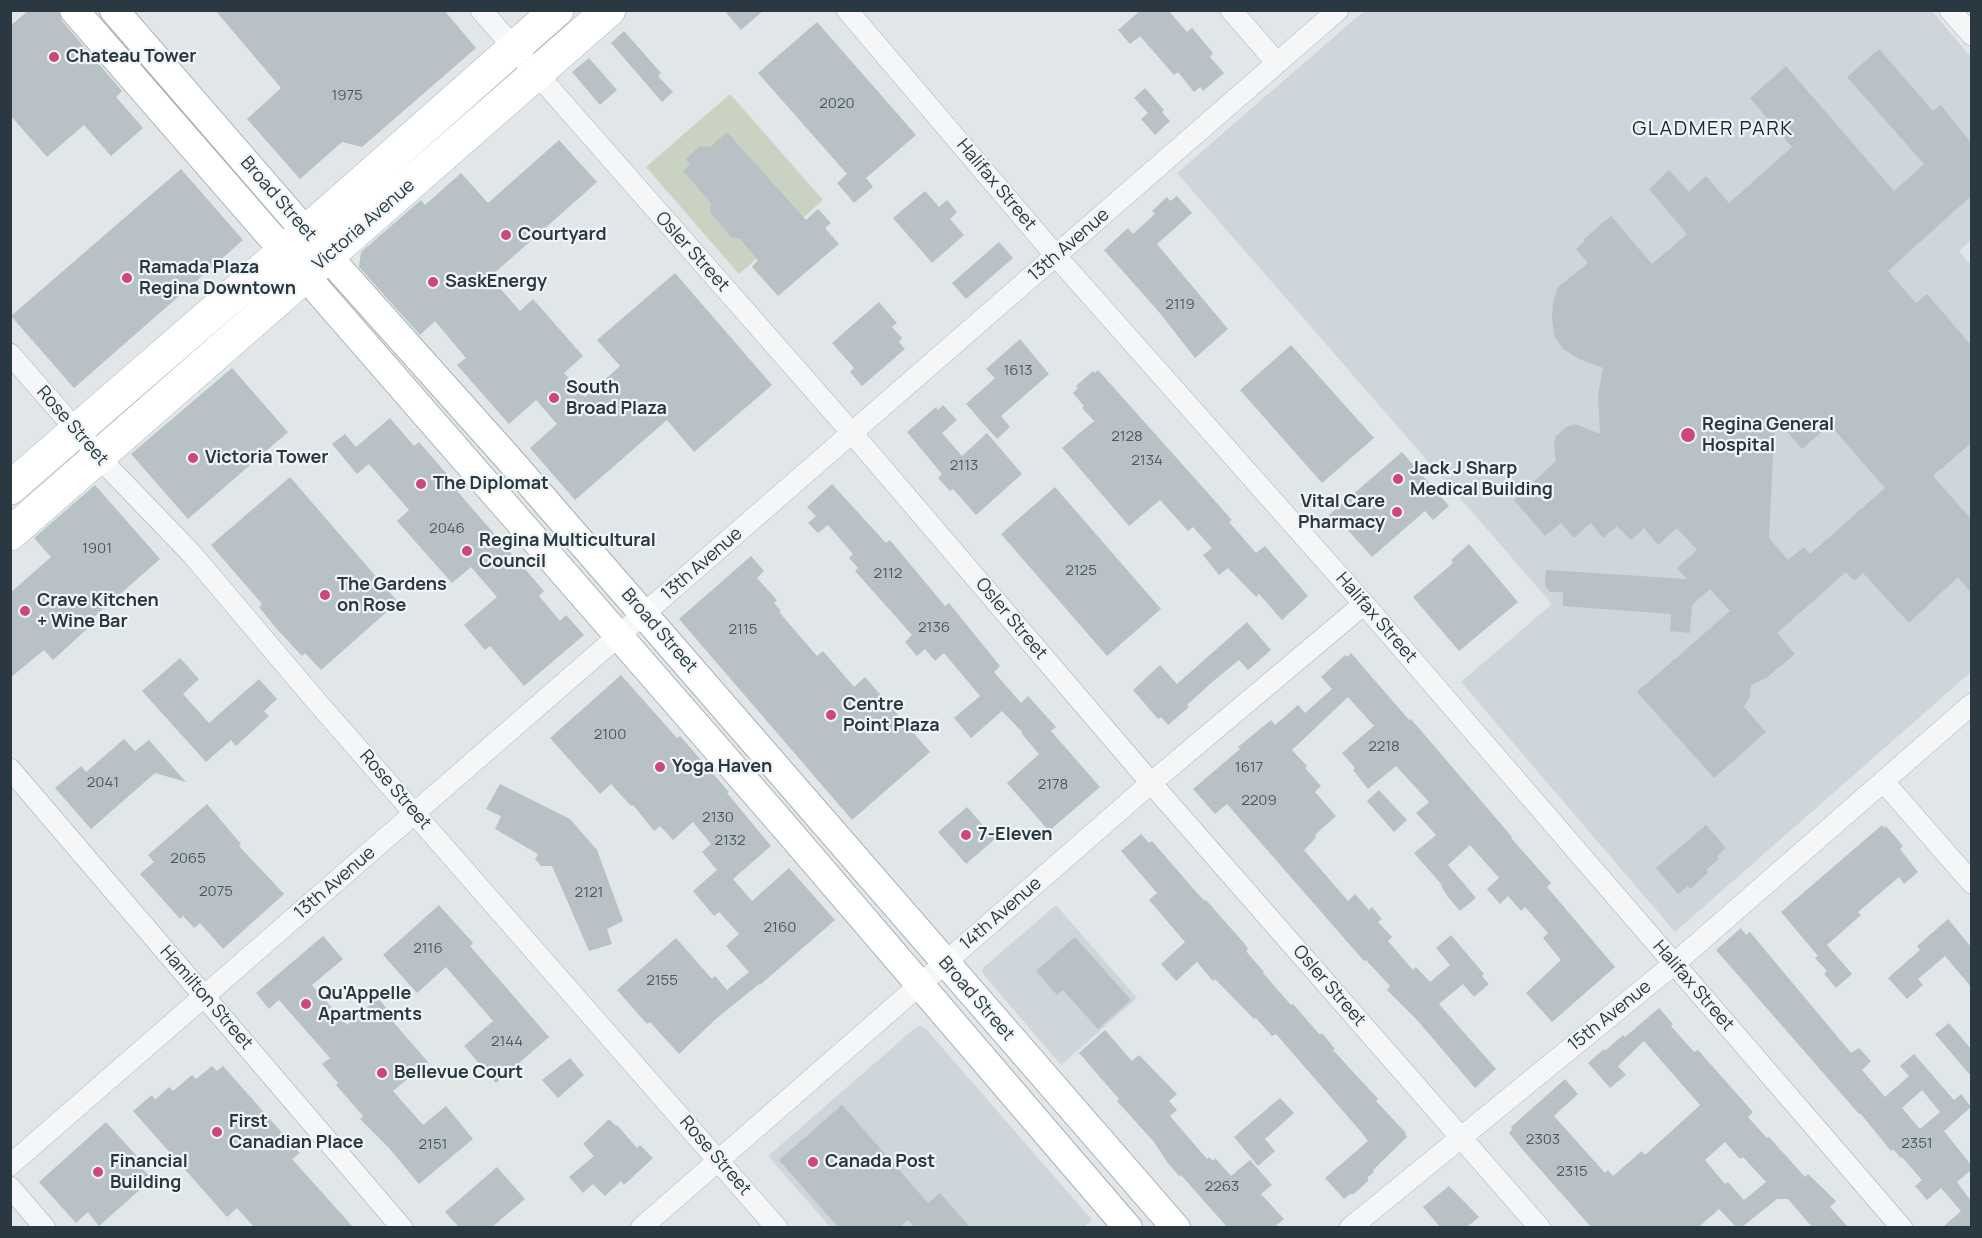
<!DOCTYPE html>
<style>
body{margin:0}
#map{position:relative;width:1982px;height:1238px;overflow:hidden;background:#e1e6e9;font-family:Manrope,sans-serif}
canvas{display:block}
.frame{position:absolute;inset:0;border:12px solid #293841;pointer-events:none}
</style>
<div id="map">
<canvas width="1982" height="1238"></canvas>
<div class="frame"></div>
</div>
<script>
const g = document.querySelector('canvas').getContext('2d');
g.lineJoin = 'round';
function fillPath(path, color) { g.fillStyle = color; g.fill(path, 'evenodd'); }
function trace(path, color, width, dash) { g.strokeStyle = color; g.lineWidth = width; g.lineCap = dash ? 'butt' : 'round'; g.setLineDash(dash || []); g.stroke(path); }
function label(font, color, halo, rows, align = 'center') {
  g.font = font + ' Manrope,sans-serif'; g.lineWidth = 4.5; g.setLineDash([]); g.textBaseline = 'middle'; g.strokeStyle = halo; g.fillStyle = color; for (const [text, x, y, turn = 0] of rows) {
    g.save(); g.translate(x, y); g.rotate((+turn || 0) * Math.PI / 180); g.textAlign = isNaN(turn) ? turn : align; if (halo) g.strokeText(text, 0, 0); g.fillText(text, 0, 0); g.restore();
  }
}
const built = new Path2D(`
 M1364 11H1932L1971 57V240L1959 251 1972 266 1971 672 1675 932 1461 682 1552 604 1177 173Z
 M1056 905 1137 998 1061 1065 984 975 982 971 984 967Z
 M920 1026 926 1029 1092 1220 1083 1228 830 1227 768 1156 915 1028Z`);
const green = new Path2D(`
 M730 94 823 200 739 274 646 167Z`);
const building = new Path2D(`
 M29 10H58L62 21 122 91 116 97 143 128 111 156 84 125 47 157 10 115V26Z
 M215 10H444L476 48 362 147 342 142 300 179 247 119 281 88Z
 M724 10H764L741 30Z
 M1141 10H1168L1187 32 1192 28 1213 53 1210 57 1224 73 1203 91 1200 87 1194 92 1178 72 1174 75 1140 36 1130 44 1118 30Z
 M817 22 916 135 866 178 873 187 854 203 837 183 847 174 758 73Z
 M624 31 661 73 658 76 673 92 662 102 611 43Z
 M1879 49 1933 111 1941 105 1971 143V196L1888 271 1916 303 1927 294 1971 345V443L1933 476 1971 519V593L1958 577 1909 623 1863 573 1854 581 1846 572 1777 633 1795 654 1766 678 1751 685 1750 696 1744 707 1766 732 1714 778 1637 692 1730 611 1710 589 1692 605 1690 633 1670 631 1671 614 1563 606V592H1550L1545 586 1546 570 1687 579 1677 568 1697 550 1677 528 1658 545 1644 528 1631 540 1617 526 1603 538 1591 523 1574 538 1561 523 1545 536 1514 500 1556 461 1554 444 1556 436 1566 427 1576 424 1600 434 1598 395 1603 368 1579 359 1563 349 1554 336 1552 319 1553 302 1558 287 1588 263 1576 249 1585 241 1584 239 1611 216 1652 264 1687 234 1649 189 1669 170 1689 192 1706 176 1729 203 1792 147 1750 98 1786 66 1894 191 1924 164 1847 77ZM1775 418 1802 449 1830 425 1885 488 1810 554 1804 547 1788 560 1769 538Z
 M589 58 617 90 600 105 572 72Z
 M1145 88 1164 110 1162 112 1170 121 1155 135 1141 119 1148 113 1134 98Z
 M727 132 806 220 818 209 831 223 825 228 839 244 778 296 752 267 758 260 739 238H732L710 212 711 203 683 171 690 164 686 159 700 146 710 147Z
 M559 140 597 182 490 277 520 311 533 299 583 356 564 373 585 397 620 366 597 340 675 273 772 385 694 452 667 420 575 500 530 448 557 424 536 400 509 424 457 365 466 358 435 321 420 335 359 267 361 252 421 200 425 205 461 173 488 203Z
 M181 169 243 240 74 388 11 316Z
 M925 191 939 207 947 200 957 212 950 219 964 235 932 263 893 218Z
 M1177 196 1192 213 1157 244 1228 329 1195 358 1159 312 1104 250 1128 228 1133 234 1155 214 1152 211 1167 197 1170 201Z
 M999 242 1013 258 966 299 952 283Z
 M879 302 897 323 892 327 902 338 899 342 905 349 862 386 850 372 854 368 832 343Z
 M1020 339 1049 374 1001 416 1010 427 997 439 966 404 995 378 986 369Z
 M1291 345 1374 438 1322 483 1240 390Z
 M232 368 288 432 188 519 131 454Z
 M1098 370 1232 520 1229 522 1256 553 1265 546 1308 596 1282 620 1259 594 1256 597 1228 568 1219 575 1203 555 1212 548 1193 527 1188 531 1160 500 1129 526 1062 448 1094 421 1082 408 1084 406 1073 393 1078 388 1076 386 1093 371 1095 373Z
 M943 405 957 420 942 433 962 456 987 433 1022 474 976 515 953 489 950 491 938 478 942 474 907 432 936 407 938 410Z
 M390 418 414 446 419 442 460 489 457 491 544 591 539 596 560 621 566 615 584 635 524 686 490 646 485 650 464 625 497 597 471 567 452 583 397 521 409 510 369 464 357 474 332 444 345 434 356 447Z
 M1402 452 1449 506 1433 520 1425 511 1372 557 1346 528 1343 531 1329 515Z
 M290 477 398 602 321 670 305 653 302 656 276 628 259 607 262 604 211 545Z
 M832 484 886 543 890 540 945 606 949 603 1000 666 994 672 1021 703 1028 696 1056 727 1051 731 1100 787 1049 831 1007 783 1039 754 1022 734V732L1002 711 971 738 954 718 980 696 944 653 935 661 925 649 917 656 905 642 912 635 855 571 858 568 849 558 853 554 828 525 818 533 808 523 816 516 807 507Z
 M95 485 160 559 85 625 88 628 53 660 44 650 10 678V593L51 557 34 538Z
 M1055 487 1161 609 1107 656 1001 534Z
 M1469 544 1518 602 1459 651 1413 597 1453 563 1451 560Z
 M751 556 764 571 757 578 777 600 774 603 781 611 779 612 817 656 823 651 854 687 865 677 930 752 852 820 679 619Z
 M1247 622 1271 650 1248 670 1239 660 1211 683 1187 705 1189 707 1168 725 1161 717 1158 719 1133 690 1160 665 1177 684Z
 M1351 653 1410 721 1411 719 1512 837 1511 838 1551 883 1547 887 1615 967 1552 1022 1526 993 1561 960 1543 938 1548 933 1525 907 1521 911 1508 896 1500 904 1487 889 1499 878 1470 845 1448 865 1476 898 1460 911 1448 897 1441 886 1442 885 1414 853 1436 835 1416 813 1429 802 1396 766 1368 789 1353 770 1355 768 1342 753 1374 726 1348 697 1292 750 1307 766 1305 768 1321 786 1315 792 1336 816 1315 835 1316 837 1312 842 1304 850 1348 901 1355 894 1369 910 1372 907 1382 919 1378 922 1392 937 1388 941 1413 970 1416 967 1430 982 1450 965 1436 948 1451 935 1484 974 1482 976 1489 984 1474 997 1463 984 1439 1004 1496 1069 1475 1088 1418 1021 1387 990 1390 986 1366 960 1364 961 1227 804 1215 814 1193 789 1240 749 1238 747 1271 720 1275 725 1298 705 1305 713 1332 689 1321 677 1345 655 1347 657Z
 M180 658 199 679 183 694 209 723 259 679 277 699 264 711 269 716 236 746 231 740 206 762 142 691Z
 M621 675 677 738 680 736 729 792 727 793 771 846 733 879 752 901 789 868 835 920 760 985 759 984 717 1018 679 1054 650 1022 647 1024 617 990 676 938 712 979 715 976 727 990 749 972 726 946 739 934 719 912 714 916 693 891 717 870 702 852 711 844 693 822 673 840 660 826 654 831 633 805 631 806 611 784 600 794 550 738Z
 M124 739 135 751 149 740 186 782 155 773 91 829 55 788 81 766 86 772Z
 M500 784 570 819 597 850 623 921 607 929 612 944 589 951 552 866H541L535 859 538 854 495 829 501 816 486 809Z
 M1379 790 1407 820 1394 832 1367 801Z
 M207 804 241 844 239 846 284 894 223 949 200 923 194 928 183 916 180 919 140 874 154 862 148 855Z
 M967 807 995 839 966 864 938 832Z
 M1706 825 1726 848 1717 856 1719 859 1706 870 1708 873 1690 889 1688 886 1678 894 1656 868Z
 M1882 825 1885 828 1886 826 1903 846 1900 849 1918 872 1904 884 1899 877 1858 912 1861 915 1827 945 1852 974 1836 988 1824 974 1827 971 1815 958 1818 956 1781 912Z
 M1141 834 1149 843 1152 841 1197 893 1205 901 1206 900 1244 943 1248 949 1246 951 1264 972 1263 973 1291 1005 1293 1004 1320 1035 1322 1033 1335 1049 1333 1050 1378 1099 1376 1101 1406 1133 1405 1134 1407 1137 1373 1170 1374 1172 1368 1177V1181L1354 1194H1350L1344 1199 1325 1178 1368 1141 1362 1133 1276 1034 1272 1036 1256 1018 1254 1019 1215 979 1213 981 1197 962 1176 981 1161 964 1185 942 1149 900 1157 893 1121 851Z
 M439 905 473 943 470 946 549 1037 496 1083 464 1046 493 1021 446 967 417 993 383 955Z
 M1948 919 1971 947V987L1945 956 1918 979 1923 985 1907 999 1888 978 1920 950 1917 946Z
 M1741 928 1746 935 1750 932 1851 1053 1859 1048 1871 1061 1862 1070 1885 1097 1909 1076 1900 1066 1914 1054 1954 1100 1961 1094 1971 1107 1944 1131 1971 1165V1170L1957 1182 1971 1201V1227H1943L1961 1211 1941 1188 1927 1200 1915 1186 1922 1180 1902 1157 1901 1158 1893 1149 1891 1151 1860 1113 1859 1114 1716 950ZM1922 1090 1940 1112 1920 1129 1902 1108Z
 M323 936 343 959 312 985 347 1025 378 998 397 1021 394 1023 428 1062 393 1091 423 1125 446 1106 473 1139 419 1184 389 1148 360 1119 363 1116 336 1085 338 1083 322 1064 330 1058 279 1000 269 1009 256 993Z
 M1075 937 1131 1000 1098 1029 1063 990 1057 995 1036 971Z
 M1659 1008 1673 1024 1671 1026 1694 1052 1698 1050 1753 1112 1748 1117 1767 1138 1769 1137 1805 1177 1808 1174 1836 1201 1830 1207 1848 1227H1812L1788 1199H1777L1742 1227H1736L1719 1209 1699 1227H1591L1522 1149 1509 1133 1512 1129 1511 1127 1565 1079 1578 1094 1554 1116 1605 1173 1608 1170 1613 1176 1642 1151 1645 1155 1697 1108 1700 1105 1644 1041 1618 1066 1626 1075 1610 1088 1588 1063 1604 1049 1605 1051 1623 1035 1625 1037ZM1725 1142 1740 1159 1743 1157 1766 1182 1744 1200 1728 1182 1725 1184 1705 1160Z
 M1949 1023 1971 1049V1076L1935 1034Z
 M1105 1030 1132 1061 1139 1055 1177 1094 1169 1101 1177 1110 1170 1116 1207 1159 1209 1157 1213 1161 1215 1158 1231 1176 1250 1160 1272 1185 1261 1194 1284 1219 1274 1227H1227L1181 1175 1179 1176 1167 1162 1154 1142 1117 1101 1119 1099 1079 1053Z
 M570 1058 584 1075 558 1098 542 1080Z
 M212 1066 217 1071 223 1066 300 1153 292 1159 353 1227H254L237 1208 227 1217 133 1111 152 1095 155 1100 169 1087 173 1091 192 1075 196 1079Z
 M1280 1098 1294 1113 1265 1139 1275 1151 1258 1166 1234 1137Z
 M842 1105 928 1203 940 1193 970 1227H914L908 1220 900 1227H838L779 1160Z
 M608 1120H610L616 1126 617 1125 637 1148 640 1145 653 1158 624 1185 621 1181 605 1196 593 1184 583 1193 569 1177 594 1156 583 1144Z
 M106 1122 143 1163 140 1166 152 1179 99 1226 88 1212 76 1223 39 1182Z
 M497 1167 525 1199 492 1227H459L445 1212Z
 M1449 1186 1479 1217 1467 1227H1440L1423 1207Z`);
const minor = new Path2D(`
 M481 10 852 433 1151 783 1540 1228
 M847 10 1056 256 1364 604 1902 1228
 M1231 10 1277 63
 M1950 10 1972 35
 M10 354 111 470 191 553 317 702 777 1228
 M10 769 402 1228
 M1883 781 1972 883
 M10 1165 1338 10
 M10 1187 45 1228
 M641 1228 1151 783 1364 604
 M1350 1228 1674 964 1972 704`);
const secondary = new Path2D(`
 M74 10 784 826 1128 1228
 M114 10 306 232 508 458 1176 1228`);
const primary = new Path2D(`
 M10 488 324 216 557 10
 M10 534 609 10`);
const markers = [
 [54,57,6,"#cd477b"],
 [506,235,6,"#cd477b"],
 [127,278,6,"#cd477b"],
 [433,282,6,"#cd477b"],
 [554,398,6,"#cd477b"],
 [1688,435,8,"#cd477b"],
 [193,458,6,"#cd477b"],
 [1398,479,6,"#cd477b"],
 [421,484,6,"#cd477b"],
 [1397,512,6,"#cd477b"],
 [467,551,6,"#cd477b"],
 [325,595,6,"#cd477b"],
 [25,611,6,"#cd477b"],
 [831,715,6,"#cd477b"],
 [660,767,6,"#cd477b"],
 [966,835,6,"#cd477b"],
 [306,1004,6,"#cd477b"],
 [382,1073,6,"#cd477b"],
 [217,1132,6,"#cd477b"],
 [813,1162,6,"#cd477b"],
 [98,1172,6,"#cd477b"]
];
const numberNames = [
 ["1975",347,96],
 ["2020",837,104],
 ["2119",1180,305],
 ["1613",1018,371],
 ["2128",1127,437],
 ["2134",1147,461],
 ["2113",964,466],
 ["2046",447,529],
 ["1901",97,549],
 ["2125",1081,571],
 ["2112",888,574],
 ["2136",934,628],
 ["2115",743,630],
 ["2100",610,735],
 ["2218",1384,747],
 ["1617",1249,768],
 ["2041",103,783],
 ["2178",1053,785],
 ["2209",1259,801],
 ["2130",718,818],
 ["2132",730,841],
 ["2065",188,859],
 ["2075",216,892],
 ["2121",589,893],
 ["2160",780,928],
 ["2116",428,949],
 ["2155",662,981],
 ["2144",507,1042],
 ["2303",1543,1140],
 ["2351",1917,1144],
 ["2151",433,1145],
 ["2315",1572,1172],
 ["2263",1222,1187]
];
const poiNames = [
 ["Chateau Tower",66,57],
 ["Courtyard",518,235],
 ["Ramada Plaza",139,268],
 ["Regina Downtown",139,289],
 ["SaskEnergy",445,282],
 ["South",566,388],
 ["Broad Plaza",566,409],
 ["Regina General",1702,425],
 ["Hospital",1702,446],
 ["Victoria Tower",205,458],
 ["Jack J Sharp",1410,469],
 ["Medical Building",1410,490],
 ["The Diplomat",433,484],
 ["Vital Care",1385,502,"right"],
 ["Pharmacy",1385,523,"right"],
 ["Regina Multicultural",479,541],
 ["Council",479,562],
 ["The Gardens",337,585],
 ["on Rose",337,606],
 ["Crave Kitchen",37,601],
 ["+ Wine Bar",37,622],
 ["Centre",843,705],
 ["Point Plaza",843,726],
 ["Yoga Haven",672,767],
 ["7-Eleven",978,835],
 ["Qu'Appelle",318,994],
 ["Apartments",318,1015],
 ["Bellevue Court",394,1073],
 ["First",229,1122],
 ["Canadian Place",229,1143],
 ["Financial",110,1162],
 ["Building",110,1183],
 ["Canada Post",825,1162]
];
const streetNames = [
 ["Halifax Street",996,185,50],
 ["Broad Street",278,199,49],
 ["Victoria Avenue",364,225,-41],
 ["13th Avenue",1069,245,-41],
 ["Osler Street",692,252,48],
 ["Rose Street",72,426,49],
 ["13th Avenue",702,564,-41],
 ["Halifax Street",1376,618,49],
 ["Osler Street",1011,619,50],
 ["Broad Street",659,631,49],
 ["Rose Street",395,790,49],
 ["13th Avenue",335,883,-41],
 ["14th Avenue",1001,914,-41],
 ["Osler Street",1329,986,49],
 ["Halifax Street",1693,986,49],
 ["Hamilton Street",206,998,49],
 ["Broad Street",976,999,49],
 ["15th Avenue",1610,1016,-39],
 ["Rose Street",715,1156,49]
];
const neighbourhoodNames = [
 ["GLADMER PARK",1713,129]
];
fillPath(built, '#cfd6db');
fillPath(green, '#cad3c2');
fillPath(building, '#b8c1c6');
trace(minor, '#a6aeb3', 22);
trace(secondary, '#a6aeb3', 30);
trace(primary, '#a0adb5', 34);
trace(minor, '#f4f6f8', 21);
trace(secondary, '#fff', 28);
trace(primary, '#fff', 33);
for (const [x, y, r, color] of markers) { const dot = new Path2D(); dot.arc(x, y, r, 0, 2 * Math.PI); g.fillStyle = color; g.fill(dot); trace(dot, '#f0f5f7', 2); }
label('15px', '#4d5a62', null, numberNames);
label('bold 18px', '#293841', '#f0f5f7', poiNames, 'left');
label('18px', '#293841', '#f0f5f7', streetNames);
g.letterSpacing = '1.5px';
label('20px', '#1c2832', '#f0f5f7', neighbourhoodNames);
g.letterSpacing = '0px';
</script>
